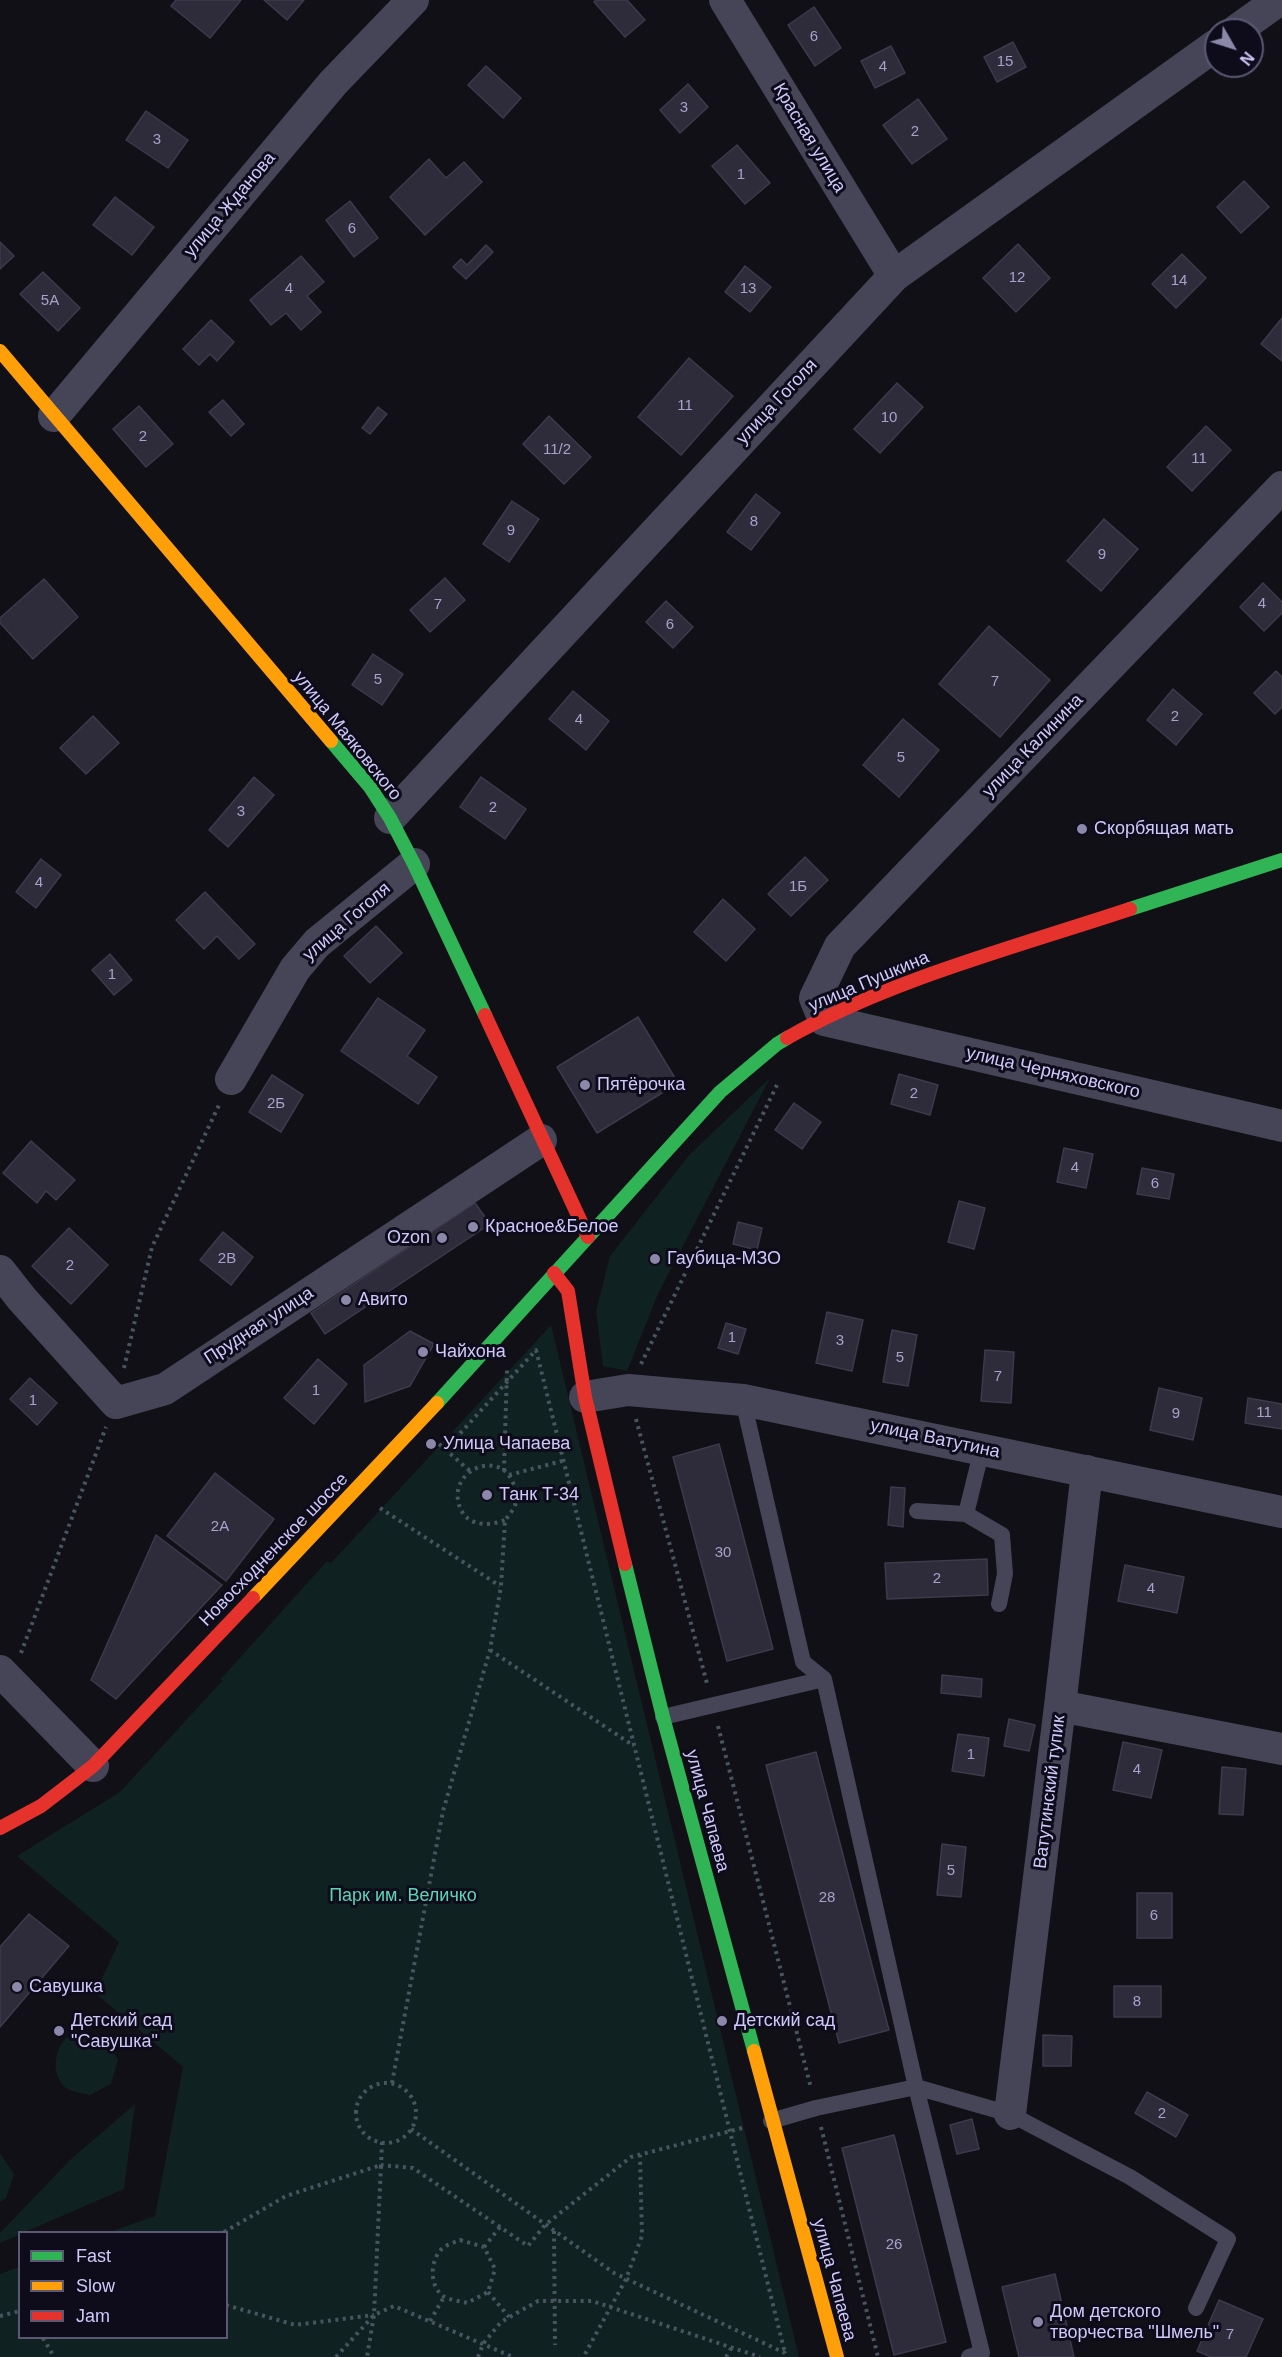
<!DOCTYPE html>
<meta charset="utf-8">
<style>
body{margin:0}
#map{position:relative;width:1282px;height:2357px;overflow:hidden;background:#101016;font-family:Arial,sans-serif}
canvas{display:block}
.legend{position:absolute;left:18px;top:2231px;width:210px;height:108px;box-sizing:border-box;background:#0e0c1a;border:2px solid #5b5874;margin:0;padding:8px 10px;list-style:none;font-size:18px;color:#cfc9fb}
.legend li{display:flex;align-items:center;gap:12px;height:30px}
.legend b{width:30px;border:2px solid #5b5874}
.north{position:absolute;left:1204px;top:18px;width:60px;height:60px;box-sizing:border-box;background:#0e0c1a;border:2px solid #5b5874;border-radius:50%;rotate:129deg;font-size:16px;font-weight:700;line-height:24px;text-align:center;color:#cfc9fb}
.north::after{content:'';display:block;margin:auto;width:21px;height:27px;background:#8c88ab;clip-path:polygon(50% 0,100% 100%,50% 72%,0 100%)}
</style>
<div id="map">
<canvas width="1282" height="2357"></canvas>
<ul class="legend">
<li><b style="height:8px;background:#30b455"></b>Fast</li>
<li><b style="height:8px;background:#ff9f0a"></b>Slow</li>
<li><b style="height:8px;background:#e5322d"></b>Jam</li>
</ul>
<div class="north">N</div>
</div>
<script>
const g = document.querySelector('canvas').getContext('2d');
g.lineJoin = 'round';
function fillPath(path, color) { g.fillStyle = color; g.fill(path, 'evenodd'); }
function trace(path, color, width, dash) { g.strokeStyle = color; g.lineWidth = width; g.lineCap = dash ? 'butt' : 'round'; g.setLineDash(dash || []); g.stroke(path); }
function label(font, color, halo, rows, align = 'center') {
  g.font = font + ' Arial,sans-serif'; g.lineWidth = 6; g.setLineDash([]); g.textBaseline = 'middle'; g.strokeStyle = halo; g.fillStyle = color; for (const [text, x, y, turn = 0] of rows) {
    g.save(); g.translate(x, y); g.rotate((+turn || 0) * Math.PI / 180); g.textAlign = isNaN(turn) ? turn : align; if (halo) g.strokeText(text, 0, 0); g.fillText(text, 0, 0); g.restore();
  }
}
const green = new Path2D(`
 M770 1078 658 1294 627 1371 603 1366 596 1311 610 1256 690 1154Z
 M551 1325 799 2357H0V2274L19 2267 20 2338H226V2232H110L155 2216 183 2067 95 1993 119 1942 17 1856 120 1792 223 1680H220L327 1561 331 1563Z
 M83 2032 106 2039 118 2060 111 2084 90 2095C83 2093 72 2092 66 2088 53 2078 53 2056 62 2043 66 2036 76 2034 83 2032Z
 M135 2104 124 2189 25 2232H20L19 2235 0 2243V2233L70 2160Z
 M0 2153 14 2174 6 2198 0 2202Z`);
const building = new Path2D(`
 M176 0H241L210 38 171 6Z
 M264 0H304L287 20Z
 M596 0H627L645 20 625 37 594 2Z
 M814 7 841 48 815 66 788 25Z
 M1013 42 1026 67 997 82 984 57Z
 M891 46 905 73 875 88 861 61Z
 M486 66 521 98 503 118 468 85Z
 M688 84 708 107 680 133 660 110Z
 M918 99 947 139 912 164 883 125Z
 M146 111 188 140 168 168 126 140Z
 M737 145 770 183 745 204 712 166Z
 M429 159 446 178 464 162 482 182 425 235 390 197Z
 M1244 181 1269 207 1241 233 1217 207Z
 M115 197 154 227 132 255 93 225Z
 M350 201 378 238 354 257 326 220Z
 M0 242 14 256 0 269Z
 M1018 244 1050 278 1016 312 983 278Z
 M486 245 493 252 466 279 453 267 461 259 467 265Z
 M1182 254 1206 278 1176 308 1152 284Z
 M301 256 324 282 307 296 321 312 301 330 286 313 271 325 250 300Z
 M745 266 771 287 750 312 725 292Z
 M43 272 80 308 58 331 20 294Z
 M1282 318V361L1261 344Z
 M211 320 234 342 217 361 210 354 199 365 183 349Z
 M689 358 733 396 681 455 638 417Z
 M897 383 923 407 880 453 854 429Z
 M223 400 244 424 231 436 209 412Z
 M139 406 173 444 146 467 113 429Z
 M378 407 387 414 370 434 362 428Z
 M549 416 591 457 564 484 523 444Z
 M1206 426 1231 450 1192 491 1167 467Z
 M756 494 780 513 751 550 727 532Z
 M512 501 539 519 509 562 483 544Z
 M1104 519 1138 549 1101 591 1067 561Z
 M445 578 465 600 430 632 410 610Z
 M44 579 78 617 33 659 0 623V618Z
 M1263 583 1282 602V613L1264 631 1240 607Z
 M666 601 693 627 673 648 646 622Z
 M989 626 1050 680 1000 737 939 684Z
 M373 654 403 674 382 705 352 685Z
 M1276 671 1282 677V707L1275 714 1254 693Z
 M1173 689 1202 714 1176 745 1147 720Z
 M573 691 609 721 586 750 549 719Z
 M93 716 119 743 86 774 60 748Z
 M903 719 939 750 899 797 863 765Z
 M254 777 274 795 228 847 209 830Z
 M481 777 526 809 505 839 460 807Z
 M805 857 828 880 791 916 768 894Z
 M41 859 61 875 36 908 16 892Z
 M205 892 255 944 239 959 217 936 204 949 176 920Z
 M723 899 755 929 726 961 694 932Z
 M376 926 402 953 370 983 344 956Z
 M110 954 132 980 114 995 92 970Z
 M378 998 425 1030 407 1056 437 1077 418 1104 341 1051Z
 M638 1017 678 1083 597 1133 557 1067Z
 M899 1074 938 1085 930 1115 891 1104Z
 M272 1075 303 1095 281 1132 249 1112Z
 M794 1103 821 1122 802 1149 775 1130Z
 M31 1141 75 1180 56 1200 46 1191 37 1203 3 1173Z
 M1064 1148 1093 1154 1086 1188 1057 1182Z
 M1142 1168 1174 1174 1169 1199 1137 1194Z
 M959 1201 985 1208 974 1249 948 1242Z
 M475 1203 490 1224 325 1334 311 1313Z
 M738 1222 762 1228 757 1250 733 1244Z
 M69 1228 108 1265 71 1304 32 1266Z
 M223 1232 253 1257 231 1285 200 1260Z
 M827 1312 863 1320 852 1371 816 1363Z
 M726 1323 746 1329 738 1354 718 1348Z
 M892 1330 917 1335 908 1386 883 1382Z
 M410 1331 434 1344 410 1386 365 1402 364 1365Z
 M985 1350 1014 1352 1011 1403 981 1401Z
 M318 1359 347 1384 314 1424 284 1398Z
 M30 1378 57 1403 37 1425 10 1399Z
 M1159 1388 1202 1398 1193 1440 1150 1430Z
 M1248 1398 1282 1404V1429L1245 1423Z
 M719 1444 773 1649 727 1661 673 1457Z
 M215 1473 274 1519 226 1581 167 1536Z
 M891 1487 905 1488 903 1527 888 1525Z
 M156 1535 222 1585 116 1699 91 1680Z
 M987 1559 988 1595 887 1599 885 1563Z
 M1125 1565 1184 1577 1177 1613 1118 1601Z
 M942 1675 982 1679 981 1697 941 1693Z
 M1009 1719 1035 1725 1029 1751 1004 1746Z
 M958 1734 989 1738 984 1776 952 1771Z
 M1123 1742 1162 1750 1151 1798 1113 1790Z
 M816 1752 889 2030 839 2043 766 1765Z
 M1222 1767 1246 1769 1243 1815 1219 1814Z
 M942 1844 966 1847 961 1897 937 1895Z
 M1137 1893H1172V1938H1137Z
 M29 1914 69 1946 0 2027V1947Z
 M1114 1986H1161V2017H1114Z
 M1043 2035 1072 2036 1071 2066H1043Z
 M1147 2092 1188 2115 1176 2137 1135 2113Z
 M972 2119 979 2149 957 2154 950 2125Z
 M894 2135 946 2342 894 2355 842 2148Z
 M1055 2274 1074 2357H1019L1002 2287Z
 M1219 2300 1263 2319 1246 2357H1211L1197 2351Z`);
const path = new Path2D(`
 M641 1364 777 1085
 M124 1368 152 1247 220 1103
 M636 1419 708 1687
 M439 1444 470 1471
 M445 1450 536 1350 785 2353
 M504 1471 507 1370
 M509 1475 566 1460
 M380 1508 500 1586
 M490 1650 634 1746
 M21 1653 106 1427
 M718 1726 811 2088
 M392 2083 443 1811 490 1650 501 1586 505 1520C513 1511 521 1499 515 1487 513 1483 511 1478 508 1474 489 1453 453 1474 458 1500 462 1525 485 1528 505 1520
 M356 2113a30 30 0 1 1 60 0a30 30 0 1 1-60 0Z
 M821 2127 878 2357
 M411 2129 614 2273 785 2353 786 2357
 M382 2142 381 2165 413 2168 528 2246 545 2225 631 2157 746 2127
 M554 2231 555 2345
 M224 2232 286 2196 381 2165 374 2315 367 2357
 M460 2240 484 2247 495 2269 488 2292 467 2303C460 2301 449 2300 443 2296 430 2286 430 2265 439 2252 444 2245 453 2243 460 2240Z
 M484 2247 500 2227
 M488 2292 509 2317
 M226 2305 295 2325 374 2315
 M0 2316 20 2311
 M430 2321 444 2297
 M43 2338 54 2357
 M585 2354 626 2279 642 2236 640 2155
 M336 2357 374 2315 394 2306 513 2357
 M478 2357 483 2344 501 2322 538 2301H592L760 2357
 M726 2357 732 2347`);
const lane = new Path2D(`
 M743 1400 803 1662 824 1679 916 2087 982 2353 969 2357
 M982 1449 966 1514 1002 1535 1005 1574 999 1604
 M917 1511 966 1514
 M663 1717 824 1679
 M771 2121 816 2108 916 2087 1010 2114 1130 2177 1228 2239 1196 2308`);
const street = new Path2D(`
 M725 0 894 276
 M1237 30 1279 0
 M54 416 333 83 413 0
 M1282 487 840 946 815 998 824 1020 1282 1126
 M390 818 894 276 1216 45
 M231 1079 295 969 317 943 414 864
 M0 1271 22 1299 116 1403 165 1389 541 1140
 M585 1397 628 1390 743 1400 1282 1512
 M0 1671 93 1766
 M1060 1706 1282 1749
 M1010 2114 1060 1706 1087 1471`);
const fast = new Path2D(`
 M331 741 370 787 390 818 414 864 485 1015
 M1130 909 1282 860
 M437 1403 720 1092 777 1044 787 1038
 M625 1564 663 1717 754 2051`);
const slow = new Path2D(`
 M0 351 331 741
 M253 1598 437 1403
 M754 2051 837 2357`);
const jam = new Path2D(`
 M485 1015 588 1237
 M787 1038C888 980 1019 946 1130 909
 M554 1273 568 1291 585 1397 625 1564
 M0 1828 41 1806 93 1766 253 1598`);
const markers = [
 [1082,829,6,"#8c88ab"],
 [585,1085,6,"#8c88ab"],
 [473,1227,6,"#8c88ab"],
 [442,1238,6,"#8c88ab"],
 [655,1259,6,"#8c88ab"],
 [346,1300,6,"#8c88ab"],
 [423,1352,6,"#8c88ab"],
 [431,1444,6,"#8c88ab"],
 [487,1495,6,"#8c88ab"],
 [17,1987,6,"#8c88ab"],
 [722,2021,6,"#8c88ab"],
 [59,2031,6,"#8c88ab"],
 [1038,2322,6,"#8c88ab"]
];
const numberNames = [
 ["6",814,37],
 ["15",1005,62],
 ["4",883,67],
 ["3",684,108],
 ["2",915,132],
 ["3",157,140],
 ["1",741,175],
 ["6",352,229],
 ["12",1017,278],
 ["14",1179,281],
 ["4",289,289],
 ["13",748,289],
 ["5А",50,301],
 ["11",685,406],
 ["10",889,418],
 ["2",143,437],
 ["11/2",557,450],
 ["11",1199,459],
 ["8",754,522],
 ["9",511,531],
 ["9",1102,555],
 ["4",1262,604],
 ["7",438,605],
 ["6",670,625],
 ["5",378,680],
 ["7",995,682],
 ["2",1175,717],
 ["4",579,720],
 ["5",901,758],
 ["2",493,808],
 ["3",241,812],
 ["4",39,883],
 ["1Б",798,887],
 ["1",112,975],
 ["2",914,1094],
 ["2Б",276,1104],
 ["4",1075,1168],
 ["6",1155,1184],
 ["2В",227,1259],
 ["2",70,1266],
 ["1",732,1338],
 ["3",840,1341],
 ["5",900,1358],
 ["7",998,1377],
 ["1",316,1391],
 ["1",33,1401],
 ["11",1264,1413],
 ["9",1176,1414],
 ["2А",220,1527],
 ["30",723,1553],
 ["2",937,1579],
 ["4",1151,1589],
 ["1",971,1755],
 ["4",1137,1770],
 ["5",951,1871],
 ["28",827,1898],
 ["6",1154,1916],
 ["8",1137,2002],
 ["2",1162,2114],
 ["26",894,2245],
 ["7",1230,2335]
];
const streetNames = [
 ["Красная улица",809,138,59],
 ["улица Жданова",230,205,-50],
 ["улица Гоголя",777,402,-47],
 ["улица Маяковского",347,736,51],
 ["улица Калинина",1033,746,-46],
 ["улица Гоголя",347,922,-41],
 ["улица Пушкина",869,982,-23],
 ["улица Черняховского",1053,1073,13],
 ["Прудная улица",259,1326,-33],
 ["улица Ватутина",935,1439,12],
 ["Новосходненское шоссе",274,1550,-46],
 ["Ватутинский тупик",1050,1792,-83],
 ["улица Чапаева",707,1811,75],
 ["улица Чапаева",834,2280,75]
];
const poiNames = [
 ["Скорбящая мать",1094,829],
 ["Пятёрочка",597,1085],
 ["Красное&Белое",485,1227],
 ["Ozon",430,1238,"right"],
 ["Гаубица-МЗО",667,1259],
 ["Авито",358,1300],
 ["Чайхона",435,1352],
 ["Улица Чапаева",443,1444],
 ["Танк Т-34",499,1495],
 ["Савушка",29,1987],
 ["Детский сад",71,2021],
 ["\"Савушка\"",71,2042],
 ["Детский сад",734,2021],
 ["Дом детского",1050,2312],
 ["творчества \"Шмель\"",1050,2333]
];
const parkNames = [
 ["Парк им. Величко",403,1896]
];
fillPath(green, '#102121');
fillPath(building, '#2e2c3a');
trace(building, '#3c3a4b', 1.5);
trace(path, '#48555f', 4, [3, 4.5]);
trace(lane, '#454557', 16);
trace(street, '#454557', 32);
trace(fast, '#30b455', 14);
trace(slow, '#ff9f0a', 14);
trace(jam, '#e5322d', 14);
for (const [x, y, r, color] of markers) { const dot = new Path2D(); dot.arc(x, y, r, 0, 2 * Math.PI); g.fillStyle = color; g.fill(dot); trace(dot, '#0e0c1a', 2); }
label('15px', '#a7a2cb', null, numberNames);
label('18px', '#cfc9fb', '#0e0c1a', streetNames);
label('18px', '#cfc9fb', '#0e0c1a', poiNames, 'left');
label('18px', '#5cd5b6', '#0e0c1a', parkNames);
</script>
